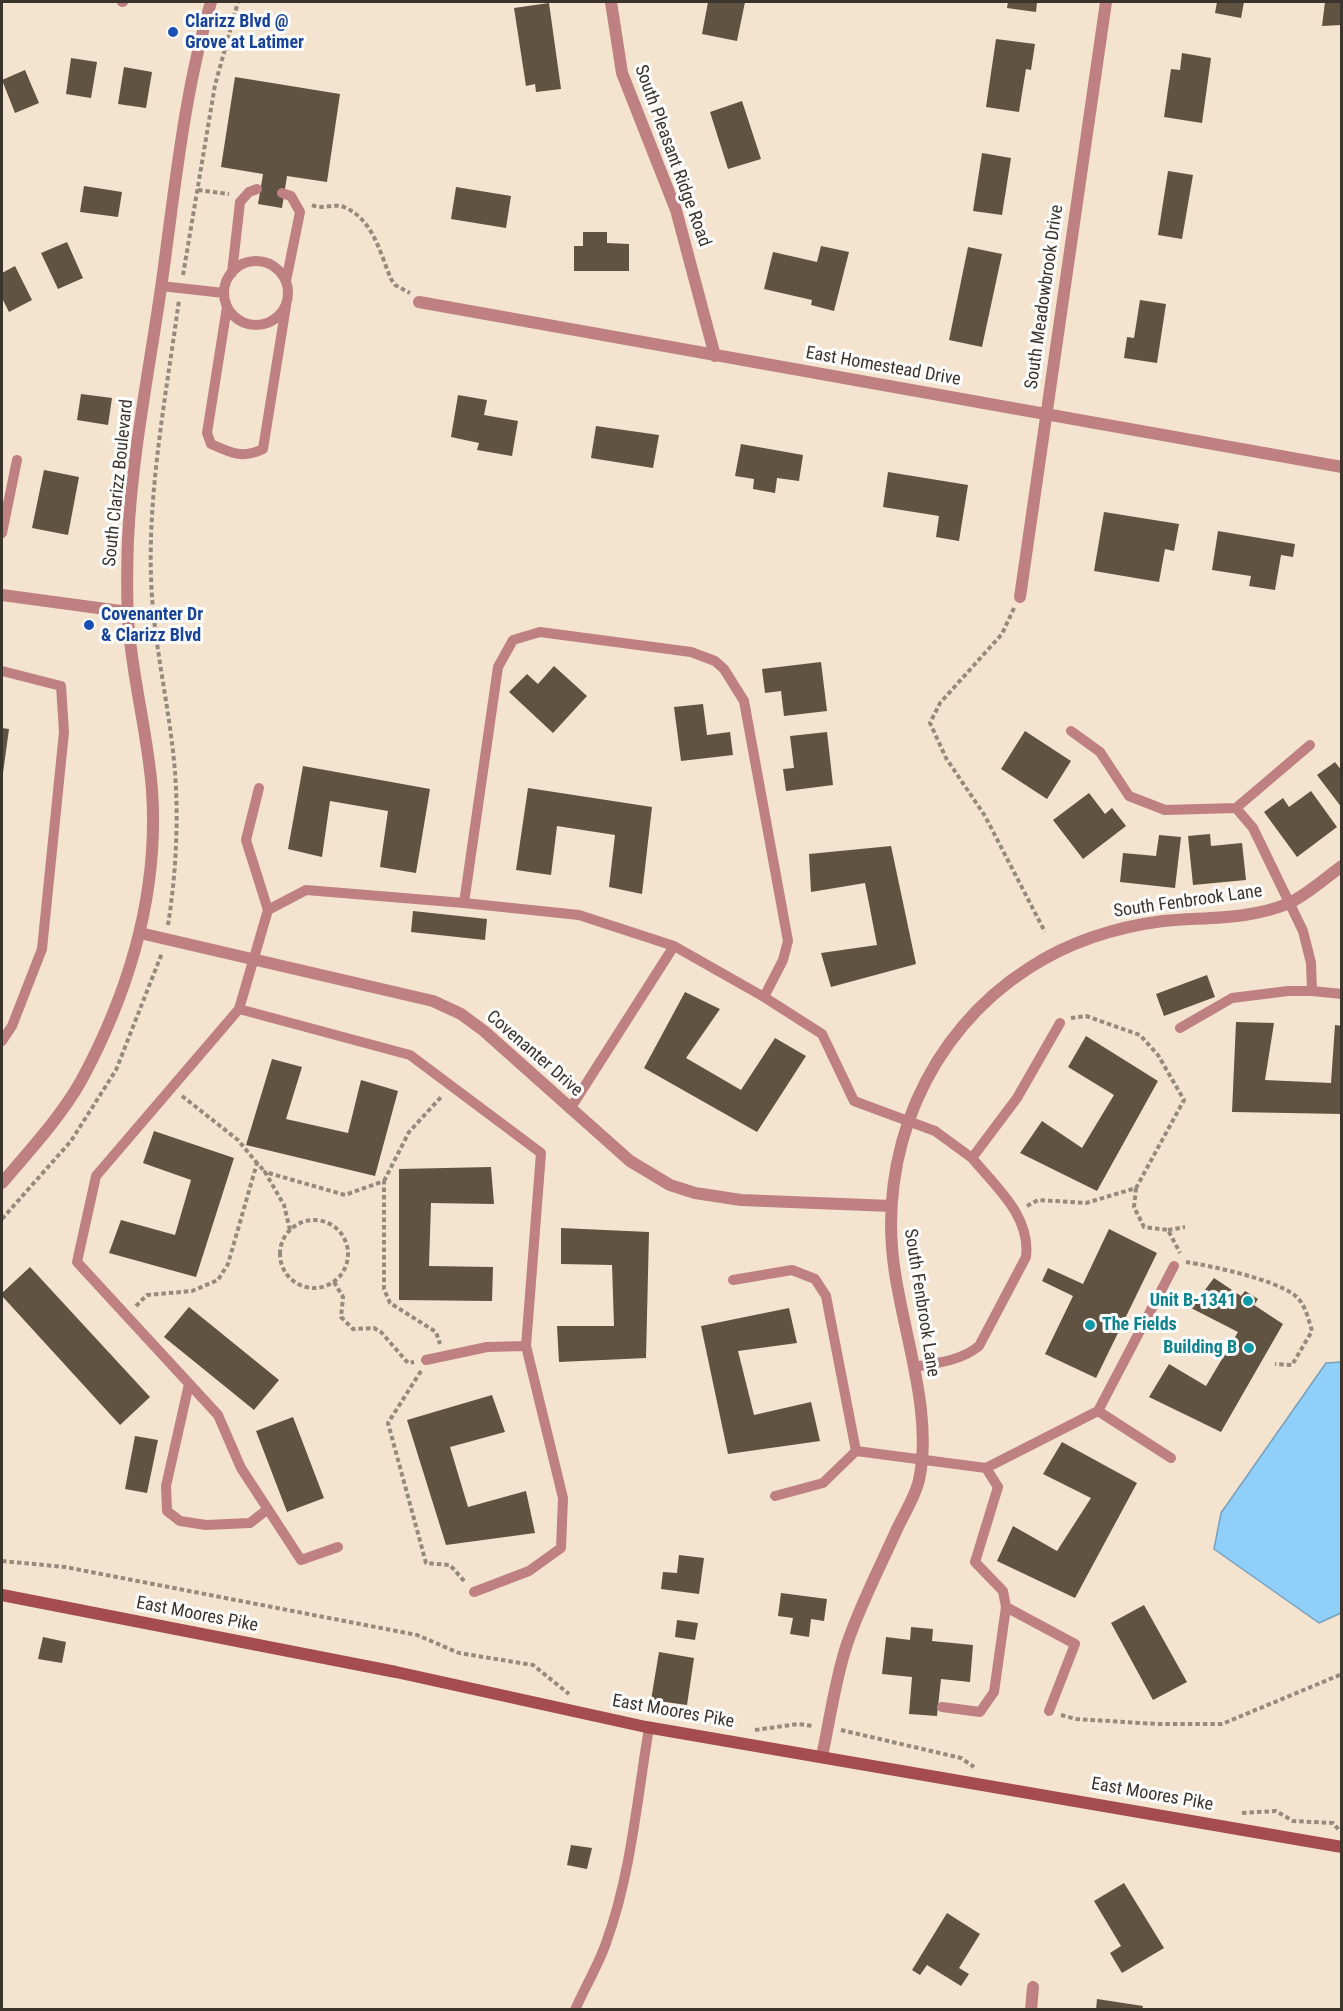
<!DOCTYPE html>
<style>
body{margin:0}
#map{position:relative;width:1343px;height:2011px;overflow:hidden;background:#f4e3cf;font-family:"Roboto Condensed",sans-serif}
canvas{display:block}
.frame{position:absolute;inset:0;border:3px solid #3a342c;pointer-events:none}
</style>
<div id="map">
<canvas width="1343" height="2011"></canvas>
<div class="frame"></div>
</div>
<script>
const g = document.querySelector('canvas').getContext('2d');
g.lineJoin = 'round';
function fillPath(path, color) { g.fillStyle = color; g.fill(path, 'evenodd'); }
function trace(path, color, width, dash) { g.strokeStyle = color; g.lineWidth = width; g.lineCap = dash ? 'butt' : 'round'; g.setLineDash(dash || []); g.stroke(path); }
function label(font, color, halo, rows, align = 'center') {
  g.font = font + ' "Roboto Condensed",sans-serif'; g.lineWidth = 6; g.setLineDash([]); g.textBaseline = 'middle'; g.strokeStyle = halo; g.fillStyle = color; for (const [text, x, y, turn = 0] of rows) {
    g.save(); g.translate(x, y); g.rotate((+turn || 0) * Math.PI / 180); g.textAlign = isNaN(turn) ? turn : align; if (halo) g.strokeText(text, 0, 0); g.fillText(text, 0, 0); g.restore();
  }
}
const water = new Path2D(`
 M1341 1362V1613L1319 1623 1214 1549 1221 1513 1326 1363Z`);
const building = new Path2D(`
 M708 2H745L737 41 702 34Z
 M1008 2H1037L1036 12 1007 8Z
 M1217 2H1244L1241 18 1215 13Z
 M1325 2H1342V25L1322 26Z
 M549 3 561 89 536 92 535 84 526 86 514 8Z
 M996 39 1035 44 1031 70 1026 69 1019 112 986 107Z
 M1182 53 1211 58 1202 123 1164 117 1171 69 1180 70Z
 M71 58 97 62 91 98 66 94Z
 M124 67 152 72 146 108 118 104Z
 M25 70 39 103 15 113 2 80Z
 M235 77 340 94 327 182 287 176 282 208 258 204 263 174 221 167Z
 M742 101 761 159 728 169 710 112Z
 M982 153 1011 158 1002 215 973 211Z
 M1168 171 1193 175 1182 239 1158 235Z
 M84 186 122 192 118 217 80 212Z
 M456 187 511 196 506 228 451 219Z
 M583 232H607V243L629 244V271H574V246H583Z
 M67 242 83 278 58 289 41 253Z
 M821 246 849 252 834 311 811 305 812 300 764 289 773 252 817 262Z
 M968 247 1002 254 982 347 949 340Z
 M15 266 32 300 9 312 2 298V273Z
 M1140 300 1166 304 1157 363 1124 358 1127 337 1134 338Z
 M81 394 112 398 108 425 77 420Z
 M458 395 487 400 484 415 518 421 512 456 477 450 479 443 451 437Z
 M596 426 659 435 653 468 591 458Z
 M741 444 803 455 799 481 777 478 775 493 753 489 754 479 735 476Z
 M44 470 79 477 68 535 32 528Z
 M888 472 968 485 959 541 936 537 939 516 883 507Z
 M1104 512 1179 524 1174 551 1165 549 1159 582 1094 571Z
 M1218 531 1295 544 1293 557 1281 555 1275 590 1249 586 1251 576 1212 570Z
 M821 662 827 711 784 716 781 691 765 693 762 669Z
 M554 666 587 696 553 733 509 692 527 674 538 684Z
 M703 704 707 735 730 732 733 755 681 761 674 707Z
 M2 728 9 729 3 773 2 772Z
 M1025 731 1071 761 1047 799 1001 769Z
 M827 732 833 785 786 791 783 769 794 768 790 736Z
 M1335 762 1342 771V808L1317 775Z
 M303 766 430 789 416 873 380 867 388 811 330 801 322 857 288 849Z
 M528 788 652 807 642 894 609 887 615 835 557 826 551 875 516 870Z
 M1311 791 1337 827 1297 857 1264 812 1283 798 1289 807Z
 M1089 793 1105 814 1112 808 1126 826 1083 859 1053 820Z
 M1210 834 1211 846 1242 843 1246 880 1193 885 1188 836Z
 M1159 835 1181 837 1175 888 1120 882 1123 853 1156 856Z
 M891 846 916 964 831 987 821 953 877 945 865 883 811 892 809 854Z
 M413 911 487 919 485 940 411 932Z
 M1207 975 1215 997 1164 1016 1156 994Z
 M685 992 720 1009 686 1058 741 1090 775 1038 806 1056 757 1132 644 1068Z
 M1236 1022 1274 1023 1265 1080 1331 1083 1335 1025 1342 1026V1114L1232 1112Z
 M1086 1036 1158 1081 1097 1191 1020 1153 1042 1121 1082 1148 1114 1095 1068 1067Z
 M272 1059 302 1067 286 1119 348 1133 361 1080 398 1091 375 1176 246 1145Z
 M154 1131 234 1158 196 1277 109 1253 121 1220 175 1235 191 1180 143 1163Z
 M491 1167 494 1204 431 1203 429 1266 493 1267 492 1301 399 1300V1169Z
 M561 1228 649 1232 646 1358 559 1362 557 1326H614L612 1265 561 1264Z
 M1109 1229 1157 1253 1096 1378 1045 1354 1073 1296 1042 1281 1048 1268 1083 1284Z
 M30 1267 150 1397 120 1425 2 1296V1293Z
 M1214 1278 1241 1296 1245 1291 1258 1299 1254 1305 1283 1324 1221 1432 1149 1397 1169 1364 1206 1386 1238 1332 1191 1308Z
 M189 1307 279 1380 254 1410 164 1337Z
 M789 1308 797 1343 738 1351 754 1415 811 1402 820 1441 728 1454 701 1326Z
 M492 1395 505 1432 450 1447 468 1507 526 1491 535 1533 446 1545 407 1420Z
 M293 1417 324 1498 287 1512 256 1431Z
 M135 1436 158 1440 147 1493 125 1489Z
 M1062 1442 1137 1483 1075 1598 997 1561 1013 1526 1057 1551 1091 1498 1043 1474Z
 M679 1555 704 1558 699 1594 661 1589 663 1572 677 1573Z
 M781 1593 827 1599 824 1621 811 1619 809 1637 790 1634 793 1618 778 1616Z
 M1144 1605 1187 1682 1153 1700 1111 1623Z
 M677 1620 698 1623 695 1640 675 1637Z
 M911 1627 933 1629 932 1641 973 1645 970 1682 941 1679 937 1716 909 1714 912 1677 882 1674 886 1637 910 1640Z
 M43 1637 66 1642 62 1663 38 1659Z
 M659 1652 694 1658 687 1705 651 1700Z
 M571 1845 592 1848 587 1869 567 1865Z
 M1124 1883 1164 1948 1122 1973 1110 1953 1121 1946 1094 1901Z
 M947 1913 980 1934 959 1968 969 1974 961 1986 927 1965 920 1975 912 1970Z
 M1097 1999 1143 2006 1142 2010H1096Z`);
const path = new Path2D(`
 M198 190 229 194
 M312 205C323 210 333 203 344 207 373 219 380 253 391 279L395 285 410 293
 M183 275 215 85 238 2
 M1014 608 1002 634 940 703 930 723 946 758 985 816 1045 932
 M168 925C175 881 178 834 176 789 173 718 153 648 151 577 148 488 167 389 179 300
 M182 1096 238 1140 257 1163
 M384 1181 409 1132 442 1096
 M1136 1188 1134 1207 1144 1227 1168 1230 1180 1253
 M1027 1206 1038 1200 1086 1203 1136 1188 1184 1100 1158 1055 1140 1035 1086 1016 1071 1018
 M2 1219 71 1141 116 1070 162 953
 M280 1254a34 34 0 1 1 68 0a34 34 0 1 1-68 0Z
 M290 1230 284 1205 265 1172 345 1195 384 1181V1289L390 1303 436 1332 440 1344
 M1168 1230 1185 1227
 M1186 1262C1212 1266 1272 1279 1293 1294 1305 1302 1308 1318 1312 1331L1292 1365 1275 1364
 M334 1282 343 1297 341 1317 353 1329 374 1328 381 1332 408 1363 414 1362
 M136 1306 147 1295 192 1291 218 1280 228 1264 257 1163 265 1172
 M421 1371 388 1423 426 1563 450 1565 465 1582
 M2 1561 65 1567 417 1635 459 1653 533 1665 569 1694
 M1061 1715 1076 1719 1157 1724H1222L1342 1674
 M755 1730 798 1724 813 1726
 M841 1730 961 1758 974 1767
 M1242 1813 1276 1811 1293 1821 1333 1823 1339 1830`);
const service = new Path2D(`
 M122 2H123
 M282 193 291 196 300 212 286 281
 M224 293a32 32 0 1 1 64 0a32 32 0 1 1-64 0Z
 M232 273 240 202 249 192 257 189
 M161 286 224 293
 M227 307 207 433 211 444C231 453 242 459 263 449L286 306
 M2 533 17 460
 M2 671 61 686 64 732 42 949 12 1026 2 1041
 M1071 731 1100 752 1129 796 1165 810 1236 808
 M464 903 498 667 513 640 540 632 691 652 715 661 724 669 744 701 788 941 783 960 764 997 674 946
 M268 910 306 890 464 903 579 915 674 946 570 1109
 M1312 991 1342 994
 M764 997 822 1034 854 1101 935 1131 972 1158 1017 1098 1060 1023
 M239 1009 268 910 246 840 259 788
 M1180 1028 1232 998 1288 991H1312L1311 963 1303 931 1253 828 1236 808 1310 745
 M733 1280 792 1270 815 1279 826 1296 856 1451
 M426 1360 487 1347 526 1346
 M914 1367C936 1363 961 1361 979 1346L1026 1257C1031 1216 996 1187 972 1158
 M189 1384 166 1486 167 1511 180 1521 206 1525 250 1523 268 1509
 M1098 1411 1171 1458
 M775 1496 823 1483 856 1451 986 1468
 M338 1547 301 1560 241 1468 218 1415 77 1262 96 1176 239 1009 410 1055 541 1153 526 1346 563 1498 561 1548 529 1571 474 1592
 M1006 1607 1075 1644 1049 1711
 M942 1707 980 1712 994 1692 1006 1607 1003 1591 975 1562 998 1487 986 1468 1098 1411 1174 1266
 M575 2010C585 1987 598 1966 606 1943 631 1875 637 1799 649 1728`);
const minor = new Path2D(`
 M611 2 622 73 676 210 715 356
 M419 302 1342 467
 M1020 597 1106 2
 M140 933 433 1001 461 1014 484 1031 630 1161 670 1185 695 1193 741 1200 891 1206
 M822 1756C830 1719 835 1680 847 1644 860 1605 880 1567 897 1529 904 1514 915 1497 919 1480 933 1415 905 1339 895 1273 876 1155 927 1033 1029 968 1069 942 1116 927 1163 921 1204 917 1248 920 1287 904 1306 896 1325 878 1342 866
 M1031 2010 1033 1987`);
const tertiary = new Path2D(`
 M2 595 128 612
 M2 1183C29 1151 60 1118 81 1081 129 992 159 892 152 790 148 737 134 685 129 631 126 601 127 569 128 539 132 453 150 366 162 281 175 188 184 92 211 2`);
const secondary = new Path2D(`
 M2 1595 396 1672 646 1727 1342 1847`);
const markers = [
 [173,32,6,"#1a4fb4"],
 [89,625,6,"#1a4fb4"],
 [1248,1301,6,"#0f9aa8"],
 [1090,1325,6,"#0f9aa8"],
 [1249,1348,6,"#0f9aa8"]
];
const transitNames = [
 ["Clarizz Blvd @",185,22],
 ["Grove at Latimer",185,43],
 ["Covenanter Dr",101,615],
 ["& Clarizz Blvd",101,636]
];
const streetNames = [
 ["South Pleasant Ridge Road",672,156,70],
 ["South Meadowbrook Drive",1045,297,-82],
 ["East Homestead Drive",883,367,10],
 ["South Clarizz Boulevard",119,483,-84],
 ["South Fenbrook Lane",1188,902,-8],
 ["Covenanter Drive",534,1054,41],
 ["South Fenbrook Lane",921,1303,81],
 ["East Moores Pike",197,1615,11],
 ["East Moores Pike",673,1712,10],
 ["East Moores Pike",1152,1795,10]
];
const cultureNames = [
 ["Unit B-1341",1236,1301],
 ["The Fields",1102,1325,"left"],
 ["Building B",1237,1348]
];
fillPath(water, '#8fcffa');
trace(water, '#76a0bc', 1.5);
fillPath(building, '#615341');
trace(path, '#968a7c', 4, [4.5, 3]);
trace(service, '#be8080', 10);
trace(minor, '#be8080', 12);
trace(tertiary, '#be8080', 12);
trace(secondary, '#a44c4f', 12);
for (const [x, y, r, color] of markers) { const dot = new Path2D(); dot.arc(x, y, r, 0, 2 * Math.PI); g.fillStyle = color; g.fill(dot); trace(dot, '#fff', 2); }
label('bold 18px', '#164399', '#fff', transitNames, 'left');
label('18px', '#3a342c', '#fff', streetNames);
label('bold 18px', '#0d838f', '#fff', cultureNames, 'right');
</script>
